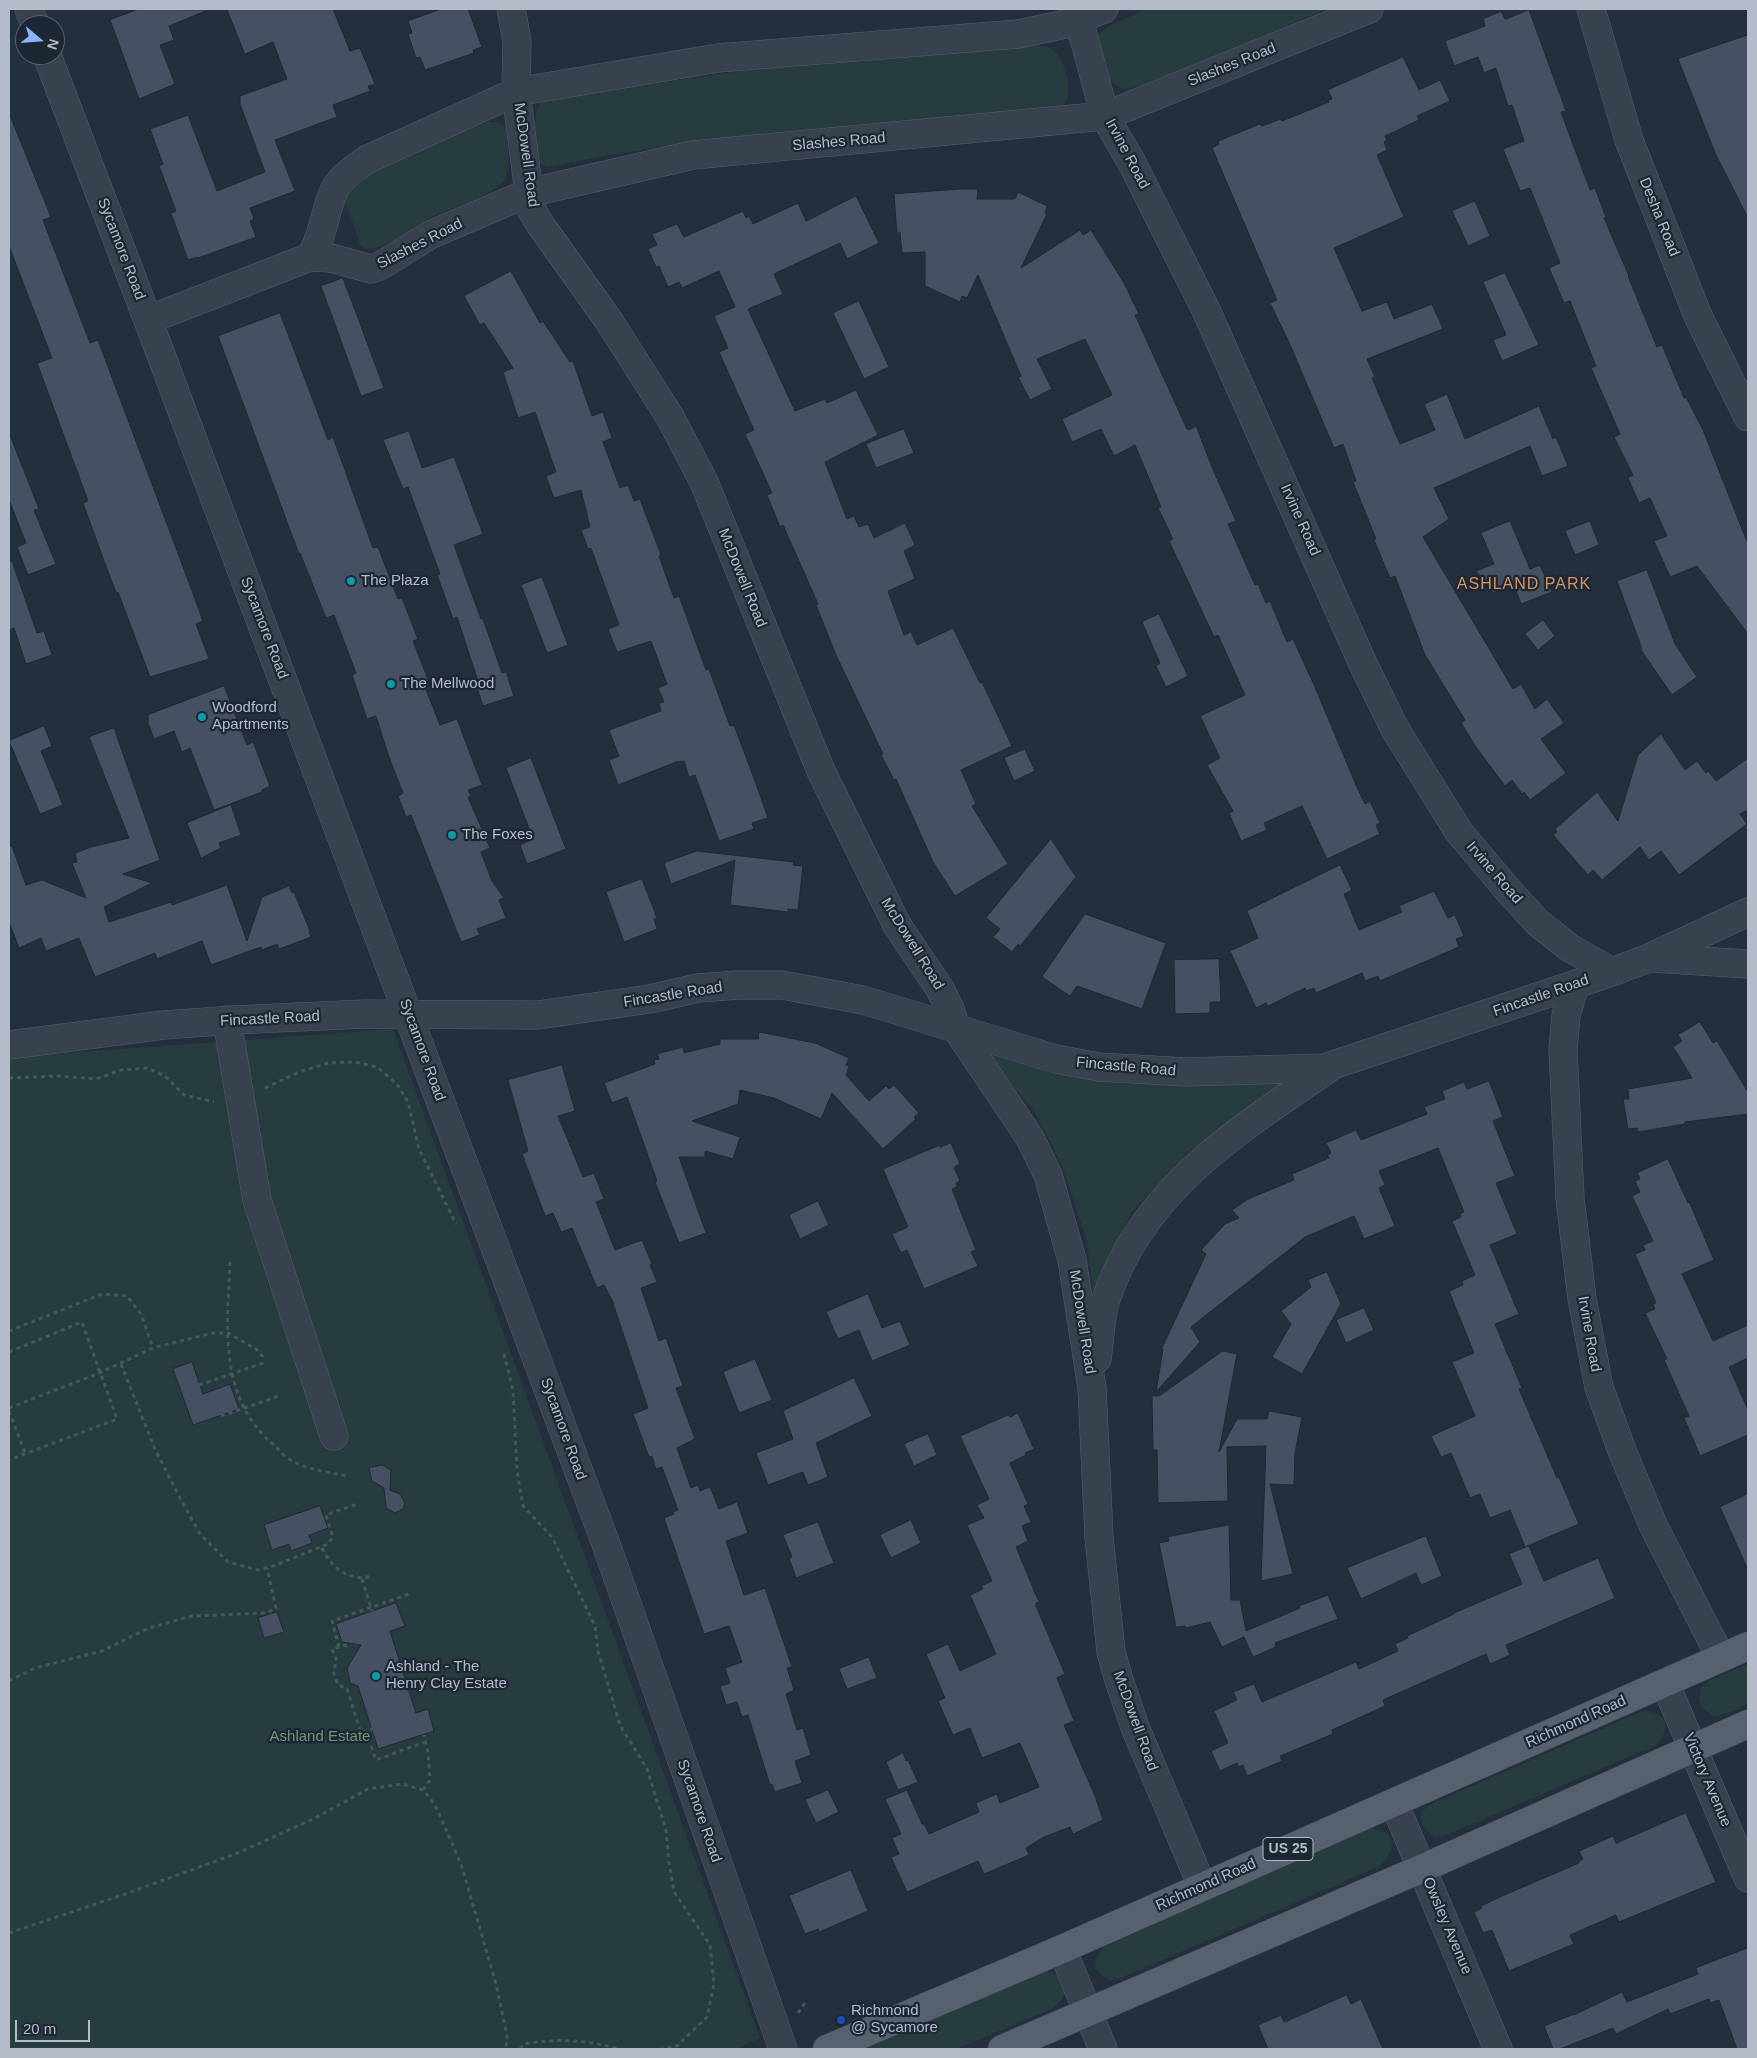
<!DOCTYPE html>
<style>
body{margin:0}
#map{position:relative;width:1757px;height:2058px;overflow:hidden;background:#242f3e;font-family:Helvetica,sans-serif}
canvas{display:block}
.frame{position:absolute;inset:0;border:10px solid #b4bcc9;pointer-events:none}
.north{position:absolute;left:15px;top:15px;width:50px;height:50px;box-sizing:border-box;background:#1d2633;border:1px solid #59626f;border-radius:50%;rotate:108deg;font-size:14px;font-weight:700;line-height:20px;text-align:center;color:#b4bcc9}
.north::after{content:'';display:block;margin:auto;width:18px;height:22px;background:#8ab4f8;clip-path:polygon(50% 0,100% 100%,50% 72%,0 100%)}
.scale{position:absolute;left:15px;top:2020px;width:75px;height:22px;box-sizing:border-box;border:2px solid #b4bcc9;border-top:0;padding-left:6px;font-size:15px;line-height:18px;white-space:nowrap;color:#b4bcc9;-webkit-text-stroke:4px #1d2633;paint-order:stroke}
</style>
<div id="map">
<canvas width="1757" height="2058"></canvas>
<div class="frame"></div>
<div class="north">N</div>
<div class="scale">20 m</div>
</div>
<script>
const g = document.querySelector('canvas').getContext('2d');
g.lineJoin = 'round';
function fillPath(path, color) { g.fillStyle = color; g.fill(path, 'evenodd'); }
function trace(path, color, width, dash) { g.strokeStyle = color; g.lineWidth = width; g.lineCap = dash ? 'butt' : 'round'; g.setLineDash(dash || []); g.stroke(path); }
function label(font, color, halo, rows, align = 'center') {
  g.font = font + ' Helvetica,sans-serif'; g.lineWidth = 4.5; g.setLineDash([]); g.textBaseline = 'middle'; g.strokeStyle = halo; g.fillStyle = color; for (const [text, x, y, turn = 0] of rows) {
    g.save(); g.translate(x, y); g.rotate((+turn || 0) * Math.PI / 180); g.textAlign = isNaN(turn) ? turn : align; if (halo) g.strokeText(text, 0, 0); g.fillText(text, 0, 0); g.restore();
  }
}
const green = new Path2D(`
 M1147 9H1327L1222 54 1136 87C1133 87 1127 89 1124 89 1107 86 1097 51 1096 37L1109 26Z
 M1034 45C1040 46 1048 46 1053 50 1065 59 1076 96 1062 107 1056 111 1046 112 1039 115L899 121 626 152 547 167 540 163 535 153V124L537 108 542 102 553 98 734 72 949 48Z
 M487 122H498L507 128C508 140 511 172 504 181 493 196 445 210 426 220 415 227 376 254 365 248 356 244 358 233 354 225 350 214 346 209 344 196 382 158 436 139 487 122Z
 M393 1029 760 2038 735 2049H9V1060L26 1056Z
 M991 1052 1294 1074 1278 1090 1192 1149 1132 1211 1105 1267 1094 1299 1087 1242 1063 1168 1033 1109 998 1070 990 1059Z
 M1748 1664V1704L1725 1714 1713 1716 1701 1707 1699 1697 1702 1687 1711 1680Z
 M1645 1710C1668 1715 1671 1727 1657 1745L1447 1835 1435 1837C1425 1830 1421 1825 1421 1813L1429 1805Z
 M1370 1828C1398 1831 1397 1849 1380 1866L1123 1977 1111 1981 1102 1976 1095 1968C1096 1956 1099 1951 1108 1943Z
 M1041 1969C1054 1971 1070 1981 1063 1997 1062 2002 1055 2005 1052 2009L956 2049H860Z`);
const building = new Path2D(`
 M139 9 208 10 169 26 174 40 160 45 175 84 139 99 110 20Z
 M227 9H333L350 51 360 48 375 84 368 86 370 91 333 105 337 117 275 140 295 191 250 208 254 219 250 221 256 237 198 258 197 257 188 260 171 213 176 211 159 166 163 164 150 129 188 115 217 191 265 172 240 104V96L287 79 273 42 245 54Z
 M442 9H468L482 47 473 50 474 53 425 70 420 57 416 58 408 34 412 33 408 21Z
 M1529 10 1566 111 1561 112 1590 190 1595 188 1606 217 1604 218 1629 276H1628L1657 347 1662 345 1684 398 1686 397 1703 430 1748 544V634L1697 566 1670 577 1654 541 1667 536 1650 498 1639 503 1628 478 1633 475 1614 437 1620 434 1591 368 1596 366 1570 301 1564 303 1549 268 1560 263 1530 188 1520 191 1503 149 1524 141 1512 105 1508 106 1496 68 1484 73 1478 57 1454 66 1445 41 1485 26 1483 19 1501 11 1505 19Z
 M1748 35V218L1716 155 1678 59Z
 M1403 57 1419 90 1440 80 1450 101 1417 116 1419 120 1385 136 1387 140 1384 142 1387 150 1377 155 1404 217 1334 248 1362 311 1387 302 1394 319 1432 304 1443 329 1367 359 1375 377 1372 378 1400 444 1435 430 1424 404 1447 394 1465 439 1539 406 1553 439 1556 437 1568 466 1542 476 1530 446 1434 488 1449 519 1423 537 1513 689 1521 684 1535 709 1547 699 1564 723 1541 739 1566 773 1530 800 1524 792 1522 794 1512 780 1505 786 1478 750 1461 723 1465 720 1425 655 1395 576 1390 578 1374 540 1376 539 1353 482 1356 481 1343 444 1334 448 1288 340 1270 303 1277 300 1212 148 1219 144 1218 141 1260 124 1262 126 1281 119 1282 121 1329 102 1328 100 1332 99 1328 90Z
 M9 113 51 217 43 220 90 343 98 340 188 580 203 621 196 624 209 659 150 677 118 592 117 595 104 561 83 503 88 501 37 363 52 358 9 246Z
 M961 189H978L977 199H1015L1018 192 1047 206 1045 213 1047 214 1021 268 1080 230 1083 235 1091 230 1124 283 1139 314 1135 315 1187 429 1189 430 1196 426 1214 472 1236 521 1228 524 1255 585 1258 584 1266 603 1270 601 1287 642 1293 639 1315 687 1356 785 1365 804 1370 801 1380 823 1376 825 1380 834 1327 859 1302 806 1264 823 1267 830 1241 841 1229 813 1233 811 1207 765 1220 758 1200 716 1245 695 1218 635 1214 637 1169 541 1173 539 1158 508 1161 507 1135 445 1114 456 1101 429 1072 442 1062 419 1112 395 1085 339 1037 359 1052 389 1030 400 1018 377 1021 376 978 275 967 298 962 296 960 302 925 286V252L902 253 900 232 897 234 894 194Z
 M856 196 879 243 847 259 840 243 774 274 783 294 748 309 795 411 825 399 827 403 856 390 878 435 825 462 847 519 854 516 859 527 868 524 874 538 905 523 915 545 904 551 915 579 888 591 904 635 911 632 917 645 953 628 980 683 982 682 1012 746 961 770 976 804 972 806 1008 864 955 896 933 862 896 779 894 780 881 755 883 754 836 655 816 605 818 604 783 525 780 527 767 495 772 493 745 434 754 430 719 352 728 348 714 316 735 307 719 271 682 288 679 282 668 287 659 266 656 267 648 249 657 245 652 234 677 224 684 237 743 211 746 218 749 216 753 224 798 203 806 221Z
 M1475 201 1490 236 1468 246 1452 211Z
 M511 271 540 323 543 321 570 362 573 361 592 416 603 412 612 438 603 442 620 488 628 485 634 501 640 499 661 555 659 556 674 598 679 596 706 670 709 669 730 726 734 725 755 781 768 818 752 823 754 829 719 841 695 775 689 777 684 761 676 762 618 785 609 760 619 756 609 730 661 711 659 703 664 702 658 688 667 684 651 641 617 652 608 629 619 625 591 548 588 549 581 530 590 527 581 490 554 498 546 476 556 472 535 412 518 418 503 372 513 368 484 323 480 325 464 296Z
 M1505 273 1539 345 1502 361 1493 340 1506 335 1483 282Z
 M343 278 384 388 361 396 321 286Z
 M859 301 889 367 864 379 833 313Z
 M280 313 328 440 333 437 373 548 378 547 398 599 402 598 418 639 413 641 429 682 424 684 440 725 457 719 482 785 468 790 471 796 468 797 490 848 481 852 492 881 504 898 499 900 506 918 477 929 480 935 461 942 411 815 406 817 398 796 403 793 389 757 376 716 367 719 352 675 356 673 334 615 326 618 300 553 299 554 218 336Z
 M904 429 914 453 876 468 866 444Z
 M409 431 422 468 454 457 483 534 454 545 481 619H483L502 673 506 672 514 696 483 706 475 682 478 681 457 617 453 619 437 575 440 574 408 487 403 489 383 440Z
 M9 435H10L39 509 34 510 56 564 28 575 17 547 26 543 9 500Z
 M1510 521 1530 569 1540 565 1552 592 1521 604 1514 585 1493 593 1476 571 1494 564 1481 533Z
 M1590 521 1599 545 1575 555 1565 531Z
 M12 561 37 633 44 631 52 655 26 664 14 628 9 630V562Z
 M1647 570 1675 644 1697 677 1672 695 1641 650 1642 649 1617 581Z
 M542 577 568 645 547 653 521 585Z
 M1159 614 1188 676 1166 687 1156 666 1160 663 1142 622Z
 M1543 620 1555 636 1538 650 1525 634Z
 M224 686 247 745 253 742 270 786 262 790V792L214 810 190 748 182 752 174 731 154 739 148 723V715Z
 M44 726 52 746 41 751 63 805 40 814 9 741Z
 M114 728 160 860 123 874 152 883 104 907 109 922 171 902 172 905 227 885 247 941 262 897 289 886 292 893 294 892 310 931 309 932 311 937 279 949 277 944 262 950 261 947 211 965 202 941 157 959 155 953 95 977 79 938 46 951 41 938 19 948 9 922V846H12L26 885 42 880 86 898 72 863 77 862 75 853 91 847 129 838 89 737Z
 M1661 734 1685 770 1697 761 1706 773 1708 771 1716 781 1748 758V810L1740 814 1747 824 1679 875 1661 851 1649 860 1640 847 1602 880 1593 870 1588 875 1553 835 1557 832 1555 829 1597 792 1618 821 1638 755Z
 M1025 749 1035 771 1014 781 1004 758Z
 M531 758 566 849 527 864 520 845 533 839 506 768Z
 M231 805 241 835 219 843 221 848 201 858 187 823Z
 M1051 839 1076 877 1020 946 1018 944 1012 952 993 937 1000 929 986 918Z
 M697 851 794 862 793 865 803 866 798 910 788 909V912L730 905 735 860 671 884 664 863Z
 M1340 865 1352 890 1344 894 1359 930 1402 912 1399 906 1434 891 1448 918 1455 915 1464 936 1456 939 1459 947 1380 981 1378 976 1365 981 1362 973 1316 993 1314 988 1306 991 1305 988 1268 1006 1266 1003 1256 1008 1230 951 1258 938 1247 911Z
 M642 879 657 918 654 919 657 929 624 942 606 892Z
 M1085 914 1166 943 1142 1009 1077 986 1070 996 1042 977Z
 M1219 959 1221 1002H1210V1013L1175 1014 1174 960Z
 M1700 1022 1713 1043 1717 1041 1748 1092V1114L1685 1122V1124L1638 1132 1637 1128 1628 1129 1623 1099H1629L1628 1089 1692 1078 1673 1047 1682 1041 1678 1035Z
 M759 1032 815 1043 849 1058 846 1065 849 1066 846 1075 869 1101 886 1086 889 1089 894 1085 919 1113 914 1117 916 1119 883 1149 832 1093 821 1119 774 1098 740 1090 738 1104 692 1121 740 1137 733 1159 705 1151V1157H679L706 1233 679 1243 655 1182 657 1181 627 1097 612 1103 604 1083 655 1064 654 1060 659 1059 657 1054 683 1047 684 1053 720 1044V1039H758Z
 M562 1065 575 1111 558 1116 583 1177 594 1173 604 1199 596 1202 615 1250 642 1240 652 1264 650 1265 657 1282 641 1288 659 1341 666 1338 683 1386 676 1388 695 1439 677 1448 691 1488 698 1485 700 1491 710 1487 719 1509 737 1502 748 1533 726 1541 744 1595 765 1588 792 1667 787 1668 794 1690 786 1694 797 1730 803 1728 811 1755 795 1761 802 1783 775 1792 772 1784 770 1785 748 1715 742 1717 737 1702 726 1705 720 1686 730 1683 725 1668 742 1662 729 1626 704 1634 664 1518 674 1514 673 1512 678 1510 662 1467 656 1469 652 1456 649 1457 633 1414 648 1408 612 1300 604 1285 597 1288 572 1228 561 1232 553 1213 545 1216 522 1154 528 1151 508 1080Z
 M1489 1081 1503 1117 1493 1121 1515 1176 1496 1183 1517 1234 1490 1245 1519 1314 1495 1324 1522 1388 1519 1389 1557 1478 1559 1477 1579 1524 1525 1547 1510 1510 1490 1518 1480 1494 1470 1498 1451 1453 1441 1457 1431 1436 1475 1416 1452 1362 1474 1353 1449 1291 1463 1285 1462 1281 1475 1275 1452 1221 1461 1217 1460 1214 1464 1212 1438 1148 1379 1171 1385 1185 1379 1188 1395 1226 1364 1239 1354 1216 1305 1237 1191 1327 1200 1342 1156 1392 1163 1349 1161 1350 1206 1254 1201 1250 1225 1224 1239 1218 1232 1210 1248 1199 1294 1180 1292 1174 1329 1158 1327 1155 1331 1153 1326 1143 1356 1130 1361 1140 1427 1114 1424 1107 1445 1099 1442 1091 1464 1082 1467 1089Z
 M951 1143 960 1164 954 1167 960 1181 956 1183 957 1187 952 1189 976 1250 971 1252 978 1266 924 1289 907 1250 901 1253 892 1234 908 1227 883 1169 940 1145V1147Z
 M1668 1159 1688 1203 1689 1201 1714 1260 1682 1274 1713 1341 1748 1325V1358L1729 1367 1748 1410V1435L1700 1456 1684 1418 1689 1416 1664 1360 1667 1359 1645 1313 1655 1309 1653 1304 1656 1303 1635 1254 1645 1250 1643 1245 1653 1241 1632 1196 1640 1192 1635 1181 1640 1179 1637 1173Z
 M818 1201 829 1225 800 1239 789 1215Z
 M1327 1272 1341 1304 1302 1374 1272 1357 1291 1324 1281 1311 1311 1287 1308 1280Z
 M868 1294 882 1328 900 1321 910 1345 872 1361 859 1330 838 1339 826 1312Z
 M1364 1308 1374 1330 1346 1343 1336 1320Z
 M1223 1351 1237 1354 1219 1452 1237 1419H1267L1269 1411 1302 1417 1295 1453 1294 1485 1270 1484 1293 1574 1261 1581 1266 1446 1227 1447 1228 1501 1158 1503 1157 1450H1153L1152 1396H1159Z
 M755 1359 772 1400 739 1413 723 1372Z
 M192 1362 203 1394 230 1384 239 1409 193 1425 173 1369Z
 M854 1378 872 1416 816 1443 828 1477 808 1485 803 1472 768 1485 756 1453 793 1439 783 1411Z
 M1018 1413 1034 1449 1025 1453 1026 1455 1010 1463 1028 1504 1024 1506 1031 1522 1022 1526 1028 1541 1016 1547 1039 1602 1036 1603V1606L1065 1674 1057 1678 1074 1721 1064 1725 1095 1796 1103 1820 1073 1834 1070 1827 1044 1837 1026 1848 1029 1855 984 1874 978 1861 907 1892 891 1857 899 1854 892 1838 901 1834 885 1799 907 1790 922 1824H924L929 1834 979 1812 976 1803 997 1794 1000 1803 1039 1787 1020 1743 982 1758 970 1728 953 1735 938 1701 945 1698 926 1654 948 1644 960 1671 996 1654 970 1595 983 1589 981 1586 992 1581 967 1525 984 1518 977 1505 989 1499 960 1436 1008 1415 1010 1417Z
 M928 1434 937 1455 914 1466 904 1444Z
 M382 1465 391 1470 390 1490 400 1494 405 1503 403 1509 395 1513 386 1508 384 1488 372 1481 369 1468Z
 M1748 1494V1570L1720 1507Z
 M320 1506 328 1528 309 1535 312 1543 291 1551 289 1544 272 1550 264 1525Z
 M911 1520 921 1543 891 1558 880 1535Z
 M818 1522 834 1563 796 1578 789 1558 792 1557 783 1535Z
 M1229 1525 1231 1600H1240L1246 1631 1300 1608 1299 1606 1328 1595 1338 1619 1275 1643 1276 1647 1253 1657 1244 1637 1222 1647 1210 1622 1186 1628 1185 1626 1176 1627 1159 1543 1169 1541 1168 1537Z
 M1426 1536 1442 1576 1421 1585 1416 1573 1361 1599 1347 1568Z
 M1529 1546 1544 1581 1598 1558 1615 1598 1506 1645 1510 1655 1490 1664 1486 1654 1383 1700 1385 1706 1332 1730 1333 1734 1280 1756 1282 1761 1247 1776 1243 1765 1239 1767 1237 1763 1220 1771 1211 1751 1228 1743 1214 1711 1237 1700 1233 1692 1254 1684 1262 1702 1356 1662 1359 1669 1398 1651 1395 1644 1408 1638 1407 1636 1454 1614V1613L1522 1584 1509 1554Z
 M396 1603 405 1626 390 1631 416 1713 428 1709 434 1731 378 1749 358 1686 350 1683 347 1668 361 1645 342 1642 336 1624Z
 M277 1612 284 1632 264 1638 258 1618Z
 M869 1657 877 1678 847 1689 839 1669Z
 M903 1753 906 1761 908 1760 918 1782 898 1790 886 1762Z
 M828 1790 839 1812 816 1823 805 1800Z
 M1686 1813 1716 1882 1619 1922 1616 1915 1570 1935 1574 1944 1509 1971 1492 1930 1483 1933 1474 1912 1482 1908 1481 1906 1502 1896 1579 1863V1861L1583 1859 1579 1851 1613 1836 1616 1843Z
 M851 1870 868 1911 819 1932 818 1929 805 1934 789 1896Z
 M1748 1948V2049H1737L1719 2000 1710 2003 1709 1999 1670 2014 1668 2009 1616 2034 1613 2028 1560 2049H1553L1544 2026 1574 2014V2015L1622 1992 1627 2002 1698 1974 1696 1968Z
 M1347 1995 1351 2004 1361 1999 1383 2049H1268L1258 2025 1281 2015 1284 2022Z`);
const path = new Path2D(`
 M9 1078 58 1076 96 1079 121 1070 147 1068 165 1076 184 1095 214 1102
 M265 1088 299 1072 328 1063 355 1062 377 1067 397 1084 408 1102 419 1149 456 1224
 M230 1262C227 1328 218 1399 275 1446 281 1452 288 1460 296 1463 311 1470 331 1473 348 1476
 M9 1331 102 1294 127 1296 141 1314 153 1348
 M9 1352 82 1322 117 1419 9 1460
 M504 1354 513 1390 517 1471 523 1506 552 1537 595 1626 598 1651 620 1725 647 1769 666 1830 669 1863 674 1892 710 1945 714 1984 707 2017 677 2046 662 2049
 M121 1364 155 1449 180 1498 200 1534 228 1562 258 1570 273 1566 328 1544 333 1537 326 1515 357 1504
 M199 1385 266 1362
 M9 1408 97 1374 153 1348 213 1333H228L256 1349 264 1358
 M9 1411 25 1453
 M221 1416 279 1396
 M322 1548C332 1569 350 1582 373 1576
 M362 1579 372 1611
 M347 1645 332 1649 337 1661 333 1671 338 1685 347 1689 361 1733 372 1729
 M339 1647 332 1621 409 1594
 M402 1668 422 1661
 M9 1681 35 1668 102 1651 149 1628 192 1616 266 1613 276 1608 267 1568
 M366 1731 376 1760 425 1742
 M423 1790 430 1780 428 1753 424 1735
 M9 1933 128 1893 238 1853 315 1818 368 1789 402 1784 423 1790 430 1798 438 1811 462 1867 496 1984 507 2036 506 2049
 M798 2013 807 2000
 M520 2049 524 2044C559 2038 586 2040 620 2049`);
const minor = new Path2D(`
 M29 9 35 25
 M511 9 517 41 516 92 531 209 540 224 609 321 670 417 704 482 821 771 897 925 940 989 950 1009 956 1028 1030 1138 1048 1175 1072 1260 1092 1388 1099 1537 1111 1652 1119 1680 1135 1727 1202 1886
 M1076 9 1105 116 1133 165 1206 310 1363 664 1395 729 1459 832 1507 889 1538 923 1570 948 1612 972
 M1591 9 1629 140 1698 316 1748 417
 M47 55 154 336 606 1544 783 2049
 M310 257C325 235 325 203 338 184 346 173 358 166 368 159L516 92 718 58 1018 34 1066 24 1104 9
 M148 320 310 257 331 258 371 269 380 266 430 235 528 193 693 155 1105 116 1369 9
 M1652 958 1748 964
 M1575 985 1566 1015 1563 1050 1570 1198 1582 1299 1599 1387 1621 1448 1653 1525 1721 1658
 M227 1020 257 1200 334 1436
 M9 1045 164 1025 234 1020 365 1014 538 1015 650 999 698 988 739 985H782L863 1000 1056 1059 1099 1067 1186 1072 1324 1068 1612 972 1649 958 1748 912
 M1097 1359C1100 1340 1100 1318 1106 1299 1143 1188 1238 1131 1329 1068
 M1665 1683 1748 1878
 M1394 1803 1498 2049
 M1062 1949 1103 2049`);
const major = new Path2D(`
 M827 2049 1062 1949 1748 1646
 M1002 2049 1423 1868 1748 1724`);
const markers = [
 [351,581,5,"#0f9aa8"],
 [391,684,5,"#0f9aa8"],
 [202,717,5,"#0f9aa8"],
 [452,835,5,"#0f9aa8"],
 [376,1676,5,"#0f9aa8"],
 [841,2020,5,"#1a4fb4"]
];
const shields = [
 [1288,1849,50]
];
const shieldNames = [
 ["US 25",1288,1849]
];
const streetNames = [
 ["Slashes Road",1232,65,-22],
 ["Slashes Road",839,142,-5],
 ["Irvine Road",1127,154,62],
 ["McDowell Road",526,155,82],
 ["Desha Road",1659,217,68],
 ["Slashes Road",420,244,-27],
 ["Sycamore Road",121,249,69],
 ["Irvine Road",1300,520,66],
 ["McDowell Road",742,578,68],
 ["Sycamore Road",264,628,69],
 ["Irvine Road",1494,873,49],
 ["McDowell Road",912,944,58],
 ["Fincastle Road",673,995,-9],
 ["Fincastle Road",1541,996,-19],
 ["Fincastle Road",270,1019,-3],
 ["Sycamore Road",422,1050,70],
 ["Fincastle Road",1126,1067,5],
 ["McDowell Road",1082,1322,81],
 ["Irvine Road",1589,1334,80],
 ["Sycamore Road",563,1429,70],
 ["McDowell Road",1135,1721,70],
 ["Richmond Road",1576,1722,-24],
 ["Victory Avenue",1707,1780,67],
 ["Sycamore Road",699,1811,71],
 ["Richmond Road",1206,1885,-24],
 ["Owsley Avenue",1447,1926,67]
];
const poiNames = [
 ["The Plaza",361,581],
 ["The Mellwood",401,684],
 ["Woodford",212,708],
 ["Apartments",212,725],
 ["The Foxes",462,835],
 ["Ashland - The",386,1667],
 ["Henry Clay Estate",386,1684],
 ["Richmond",851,2011],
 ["@ Sycamore",851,2028]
];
const parkNames = [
 ["Ashland Estate",320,1737]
];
const neighbourhoodNames = [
 ["ASHLAND PARK",1524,585]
];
fillPath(green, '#263c3f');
fillPath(building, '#455162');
trace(building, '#1f2835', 1);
trace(minor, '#565f6c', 29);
trace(major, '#414a57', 29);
trace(path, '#44595c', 3, [4, 4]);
trace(minor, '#38414e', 28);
trace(major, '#56606e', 28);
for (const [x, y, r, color] of markers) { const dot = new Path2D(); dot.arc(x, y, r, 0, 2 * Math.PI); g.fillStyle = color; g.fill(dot); trace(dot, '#1d2633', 2); }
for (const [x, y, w] of shields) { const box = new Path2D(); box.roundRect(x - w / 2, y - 11.5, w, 23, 4); g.fillStyle = '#1d2633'; g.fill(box); trace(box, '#b4bcc9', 1); }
label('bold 14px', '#b4bcc9', null, shieldNames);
label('15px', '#b4bcc9', '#1d2633', streetNames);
label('15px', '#b4bcc9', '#1d2633', poiNames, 'left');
label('15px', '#6b9a76', '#1d2633', parkNames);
g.letterSpacing = '1px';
label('16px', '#d59563', '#1d2633', neighbourhoodNames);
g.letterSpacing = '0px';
</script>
